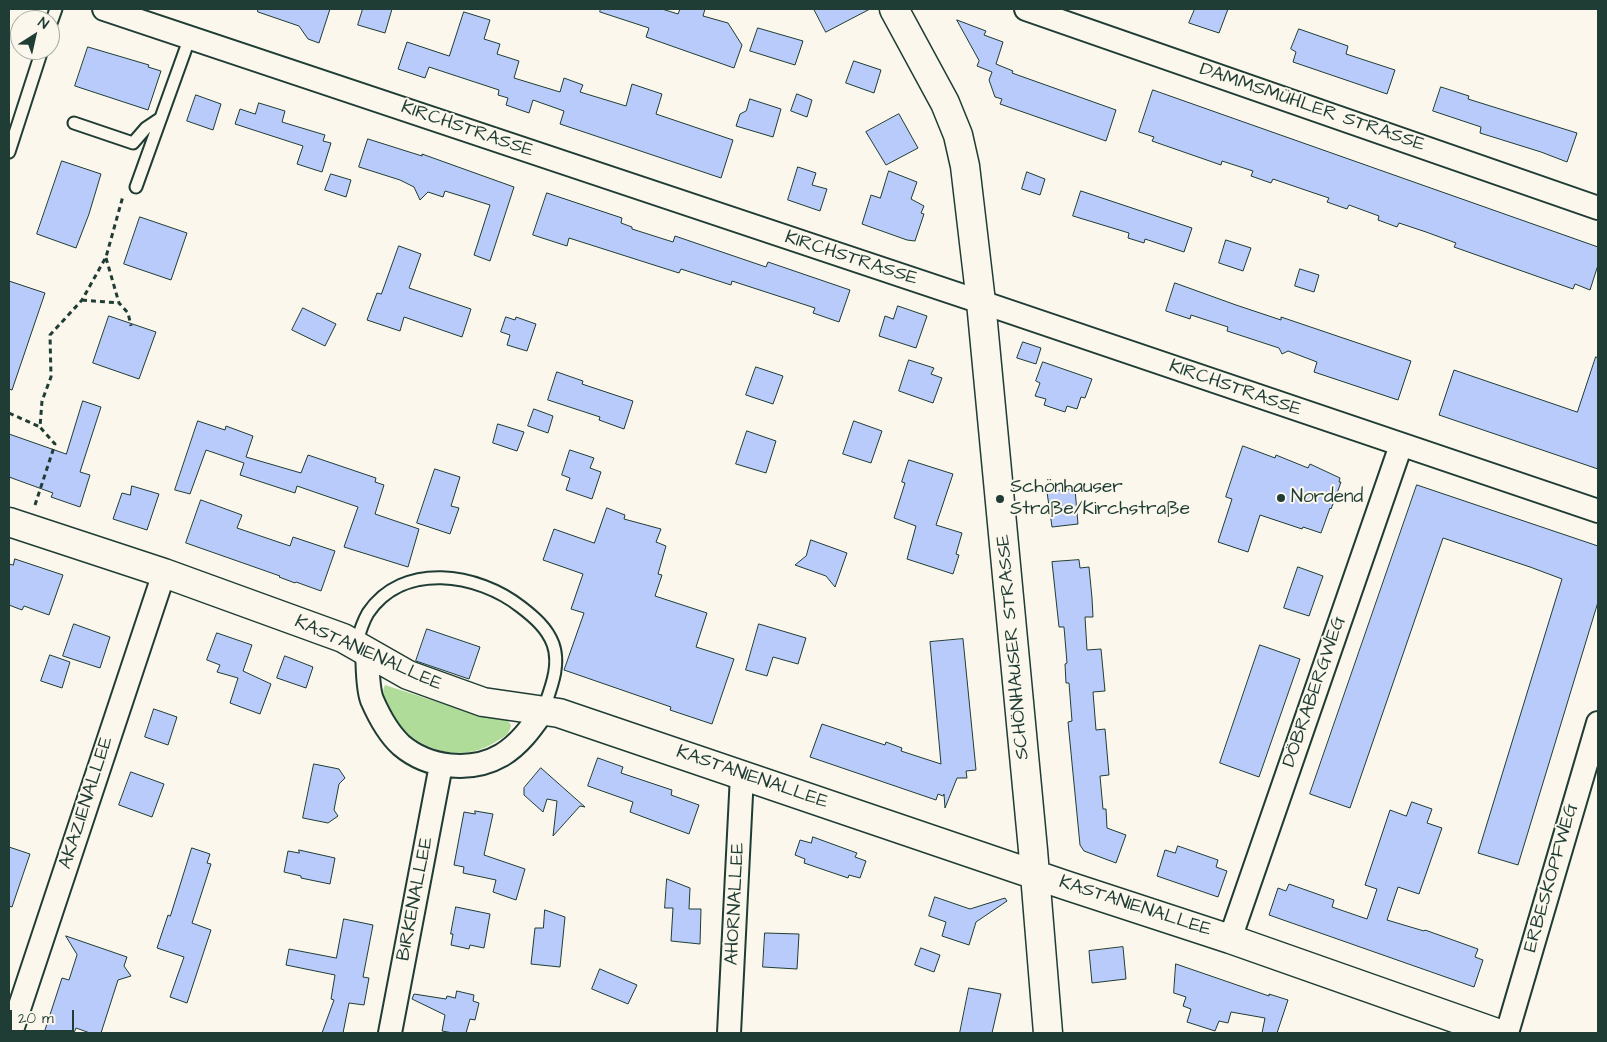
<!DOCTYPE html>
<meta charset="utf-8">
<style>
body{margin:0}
#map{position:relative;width:1607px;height:1042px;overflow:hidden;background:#fbf7ec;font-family:"Architects Daughter",sans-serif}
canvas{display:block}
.frame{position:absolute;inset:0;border:10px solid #1f3d34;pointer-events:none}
.north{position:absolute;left:10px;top:10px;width:50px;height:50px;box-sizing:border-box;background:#fbf7ec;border:1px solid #a3ada2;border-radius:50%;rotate:35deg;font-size:14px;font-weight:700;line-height:20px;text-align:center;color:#1f3d34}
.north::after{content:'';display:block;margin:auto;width:18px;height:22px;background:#1f3d34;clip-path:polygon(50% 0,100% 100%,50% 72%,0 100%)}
.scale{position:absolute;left:10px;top:1010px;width:64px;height:22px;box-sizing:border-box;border:2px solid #1f3d34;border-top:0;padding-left:6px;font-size:15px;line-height:18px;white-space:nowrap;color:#1f3d34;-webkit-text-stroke:4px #fbf7ec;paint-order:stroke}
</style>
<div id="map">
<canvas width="1607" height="1042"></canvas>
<div class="frame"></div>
<div class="north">N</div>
<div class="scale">20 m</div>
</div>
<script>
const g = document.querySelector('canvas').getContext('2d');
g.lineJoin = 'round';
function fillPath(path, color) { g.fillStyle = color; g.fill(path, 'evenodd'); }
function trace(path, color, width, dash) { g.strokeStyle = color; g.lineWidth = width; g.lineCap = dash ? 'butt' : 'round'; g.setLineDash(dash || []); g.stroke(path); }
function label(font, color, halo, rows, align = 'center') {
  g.font = font + ' "Architects Daughter",sans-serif'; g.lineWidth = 4; g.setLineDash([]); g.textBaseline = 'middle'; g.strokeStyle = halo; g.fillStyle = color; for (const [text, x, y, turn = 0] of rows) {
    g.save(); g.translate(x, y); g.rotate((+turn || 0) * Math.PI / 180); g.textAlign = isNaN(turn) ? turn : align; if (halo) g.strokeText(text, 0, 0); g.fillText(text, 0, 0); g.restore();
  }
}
const green = new Path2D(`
 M385 685 481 716 508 721 511 725C510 734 504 737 497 741 459 767 406 748 388 706 385 700 381 691 385 685Z`);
const building = new Path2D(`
 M258 9H330L319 43 308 39 299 26 258 12Z
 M363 9H392L385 33 358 25Z
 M601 9H662L678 14 680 9H705L703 16 728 23 742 45 734 68 646 37 649 28 600 12Z
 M814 9H870L826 32Z
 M1195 9H1228L1219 33 1189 23Z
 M464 12 490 20 484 39 500 44 497 54 519 61 514 78 560 92 564 78 583 85 580 92 626 106 632 84 662 94 656 114 733 140 721 178 560 124 564 111 533 100 529 113 506 105 508 98 498 95 499 90 429 67 425 78 398 69 407 42 449 56Z
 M957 20 986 31 984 35 1003 42 996 64 1013 71 1012 73 1116 110 1106 141 1000 104 1002 99 995 97 989 80 992 72 977 66 979 61Z
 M758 28 803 41 795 65 750 51Z
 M1299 29 1348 46 1346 54 1395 70 1387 94 1293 62 1296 52 1291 49Z
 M88 47 149 65 148 67 161 71 148 110 75 86Z
 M854 61 881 70 874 93 846 83Z
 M1441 87 1469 96 1468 99 1577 133 1567 162 1541 152 1480 133 1481 127 1433 111Z
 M1153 90 1598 247V265L1590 290 1575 284 1573 289 1454 247 1456 243 1426 232 1399 223 1397 227 1378 220 1379 216 1349 205 1347 209 1327 202 1329 198 1314 193 1273 179 1271 183 1251 176 1253 171 1222 161 1221 165 1152 141 1154 137 1139 132Z
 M797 94 812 100 807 117 791 111Z
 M196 95 221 104 213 130 187 121Z
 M750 99 781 109 773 137 736 126 740 114 746 111Z
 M259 103 285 111 282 122 325 135 323 141 331 143 322 172 297 164 303 146 235 124 240 109 255 114Z
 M899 114 918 148 886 165 866 132Z
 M368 139 422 156V154L514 187 490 261 474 255 490 205 445 191 443 197 428 192 420 200 414 187 400 180 359 167Z
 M62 161 101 174 89 214 76 248 37 234Z
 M798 167 816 173 812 185 827 189 820 211 788 200Z
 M889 171 917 182 911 199 924 206 921 213 924 214 915 241 907 240 862 224 871 195 880 198Z
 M1027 172 1045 179 1040 195 1022 189Z
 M331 174 351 180 346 197 325 190Z
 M1081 191 1192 228 1184 252 1145 239 1144 243 1128 238 1129 233 1073 216Z
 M547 193 622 218 621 223 632 227V229L673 242 675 236 766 267 768 262 850 290 839 322 813 313 815 308 732 281 731 285 681 269 679 273 569 238 567 246 533 235Z
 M140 217 187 233 171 280 124 264Z
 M1226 240 1251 248 1243 271 1219 263Z
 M399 246 421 254 409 288 471 309 462 337 404 317 400 331 367 320 377 293 381 294Z
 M1300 269 1319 275 1314 292 1295 286Z
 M9 281 45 293 12 390 9 389Z
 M1175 283 1236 305 1281 320V317L1411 361 1398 400 1314 372 1317 362 1288 351 1282 354 1279 348 1227 331 1228 327 1191 315 1190 319 1166 311Z
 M898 306 927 316 916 348 879 336 885 316 893 319Z
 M303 308 336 324 325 346 292 330Z
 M109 316 156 332 139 379 93 363Z
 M506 317 515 320 516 317 536 324 527 351 507 345 510 335 501 332Z
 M1023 342 1041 348 1036 364 1017 358Z
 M1596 357 1598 358V469L1439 415 1454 370 1577 412Z
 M909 360 934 368 931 374 942 378 933 403 899 391Z
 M1043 362 1092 379 1085 398 1081 397 1077 409 1067 406 1065 412 1044 405 1046 399 1035 396 1040 383 1036 381Z
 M756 367 783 376 773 404 746 395Z
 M557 372 583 381 582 384 633 401 624 429 599 420 600 417 548 400Z
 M83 401 101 407 80 472 90 475 80 507 51 497 53 493 9 477V434L66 454Z
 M534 409 553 416 548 433 528 426Z
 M198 421 225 430 226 426 253 436 246 457 301 473 308 455 376 478 375 482 384 485 375 514 419 529 408 567 344 547 358 507 297 486 295 493 240 475 244 463 206 450 190 494 175 490Z
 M854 421 882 431 871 463 843 454Z
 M498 424 524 432 517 451 493 443Z
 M747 431 776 441 766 473 736 464Z
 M1243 446 1275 458 1276 455 1308 468 1310 464 1340 478 1339 482H1341L1335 499 1331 509 1330 508 1321 533 1303 527 1302 529 1260 515 1248 552 1218 542 1232 499 1226 497Z
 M570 450 594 458 590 468 601 472 592 499 566 490 570 478 562 475Z
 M909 460 953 474 936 525 962 533 956 554 959 555 953 574 907 559 916 526 894 518 905 483 902 482Z
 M435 469 460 477 451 506 459 508 450 534 417 523Z
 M1417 485 1598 546V602L1518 865 1478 853 1562 579 1530 567 1443 538 1350 808 1310 794Z
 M132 486 159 494 147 530 113 519 122 493 130 495Z
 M1075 489 1078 524 1052 527 1047 492Z
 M201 500 242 515 237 528 290 546 293 537 335 551 321 591 296 582 295 583 279 577 280 576 186 543Z
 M607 508 625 515 624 519 661 529 656 542 666 546 658 574 662 575 655 596 707 613 696 647 734 659 712 724 670 710 671 707 564 670 584 613 571 609 583 574 543 560 554 529 594 543Z
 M811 540 847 553 835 587 826 576 795 565 806 556Z
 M15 559 63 575 49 615 24 606 22 610 9 605V564L13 565Z
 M1079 560 1080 568 1089 567 1092 598 1093 617H1085L1087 650 1101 649 1105 691 1093 692 1096 730 1105 729 1109 775 1100 776 1103 809H1106L1107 828 1126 835 1116 863 1084 851 1080 845 1068 722 1072 721 1069 683H1066L1065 664 1067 663 1064 627H1059L1052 562Z
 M1298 567 1323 576 1309 616 1284 608Z
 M74 624 110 637 100 668 63 656Z
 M759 624 806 638 798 664 773 657 767 676 746 670Z
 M427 629 480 647 469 679 416 661Z
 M217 633 252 645 243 671 271 684 260 714 230 703 238 678 217 672 220 665 207 660Z
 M963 639 976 770 966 771 967 778H957L945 808 944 794 943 796 938 794 936 800 810 757 822 724 885 745 886 742 902 748 901 751 941 764 930 642Z
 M1260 645 1300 659 1259 777 1220 763Z
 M50 655 70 662 62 688 41 681Z
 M285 656 313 667 306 688 277 678Z
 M154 709 177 717 168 745 145 737Z
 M598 758 623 767 621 773 672 790 671 795 699 805 689 834 630 812 633 802 588 786Z
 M314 764 339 769 345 778 339 784 334 810 338 816 328 823 303 818Z
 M541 768 585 807 580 806 553 836 557 801 547 799 543 812 524 795V788Z
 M131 772 164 784 152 817 119 805Z
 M1412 802 1432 809 1427 823 1442 828 1419 894 1398 887 1387 920 1424 931 1425 930 1478 949 1475 957 1483 960 1474 987 1269 915 1278 888 1286 891 1289 884 1334 900 1332 907 1367 919 1377 889 1365 885 1390 810 1406 816Z
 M475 811 493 814 484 855 525 869 516 900 493 892 496 880 463 873 464 867 454 865 464 812 475 814Z
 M813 837 857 853 855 857 866 861 860 878 849 875 848 878 804 863 805 859 795 855 800 840 811 843Z
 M1178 846 1218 860 1216 867 1227 871 1218 897 1157 876 1165 850 1175 853Z
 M9 847 30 854 12 907 9 906Z
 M192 848 210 854 207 863 211 864 192 923 211 930 187 1003 170 997 184 957 157 948 168 915 170 916Z
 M299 850 335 858 330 884 301 878V876L284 872 288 851 299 853Z
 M667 879 690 888 689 909H701L700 944 671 941 673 908H665Z
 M935 897 970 909 1005 898 1007 901 976 922 969 945 942 936 946 922 929 916Z
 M456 907 490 914 484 948 470 945 469 949 451 945 453 934H451Z
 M545 910 565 917 560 967 531 964 535 928H543Z
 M344 919 373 925 363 977 369 978 364 1005 349 1003 343 1033H322L334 1000 331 999 335 975 286 965 289 949 336 958Z
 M765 933 799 934 797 969 763 967Z
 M66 936 127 957 124 966 131 976 118 980 101 1033H90L76 1028 74 1033H44L62 978 69 980 77 955Z
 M1123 947 1126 979 1092 983 1089 951Z
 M921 948 940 955 934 972 915 965Z
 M1176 964 1269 996V994L1288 1000 1277 1033H1262L1265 1018 1231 1012 1228 1023 1219 1021 1215 1031 1187 1022 1191 1009 1183 1006 1186 997 1174 993Z
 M600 969 637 985 628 1004 592 989Z
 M969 988 1001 994 992 1033H960Z
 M457 991 474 995 473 1001 479 1003 475 1020 470 1019 466 1033H453L442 1031 445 1015 412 999 414 994 446 999 447 996 455 998Z`);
const path = new Path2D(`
 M106 258 119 303 128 313 131 326
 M82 300 119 303
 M9 413 40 427
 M35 505 55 444 40 427 42 401 51 377 50 335 82 300 106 257 123 196`);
const lane = new Path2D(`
 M50 26 56 9
 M74 123 133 143 146 128 161 118
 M9 152 42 50
 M136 187 190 37
 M356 645C359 634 362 623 368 613 403 561 478 573 521 607 534 617 547 628 553 644 561 666 550 690 543 711`);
const street = new Path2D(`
 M104 9 981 302 1598 511
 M1026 9 1598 208
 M367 651C368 665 367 687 372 700 379 716 388 733 401 745 428 768 471 773 502 755 520 744 531 728 543 711
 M1230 939 1401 445
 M11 1033 164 573
 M390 1033 441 765
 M729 1033 742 775
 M1507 1033 1598 723`);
const secondary = new Path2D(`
 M894 9 945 103 958 135 965 166 981 302 1033 850 1048 1033
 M9 522 164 573 343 638 408 675 483 702 559 713 1065 885 1230 939 1497 1033`);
const markers = [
 [1281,498,5,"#1f3d34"],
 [1000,499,5,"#1f3d34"]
];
const streetNames = [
 ["DAMMSMÜHLER STRASSE",1312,108,19],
 ["KIRCHSTRASSE",467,130,19],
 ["KIRCHSTRASSE",851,259,18],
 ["KIRCHSTRASSE",1235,389,19],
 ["SCHÖNHAUSER STRASSE",1014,647,-95],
 ["KASTANIENALLEE",368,654,24],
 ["DÖBRABERGWEG",1315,692,-71],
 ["KASTANIENALLEE",752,778,19],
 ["AKAZIENALLEE",87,803,-72],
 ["ERBESKOPFWEG",1552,878,-74],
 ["BIRKENALLEE",416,899,-79],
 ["AHORNALLEE",736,904,-87],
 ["KASTANIENALLEE",1135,907,18]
];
const poiNames = [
 ["Schönhauser",1010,488],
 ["Straße/Kirchstraße",1010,510],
 ["Nordend",1291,498]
];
fillPath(green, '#b0dc9a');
fillPath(building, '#b9cbfb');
trace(building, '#1f3d34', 1);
trace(lane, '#1f3d34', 15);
trace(street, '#1f3d34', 26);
trace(secondary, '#1f3d34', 31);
trace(path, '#1f3d34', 3, [5, 4]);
trace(lane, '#fbf7ec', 11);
trace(street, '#fbf7ec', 22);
trace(secondary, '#fbf7ec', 28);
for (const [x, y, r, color] of markers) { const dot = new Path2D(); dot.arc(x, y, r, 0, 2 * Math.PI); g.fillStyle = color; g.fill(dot); trace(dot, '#fbf7ec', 2); }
label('19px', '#1f3d34', '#fbf7ec', streetNames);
label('19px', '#1f3d34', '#fbf7ec', poiNames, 'left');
</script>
